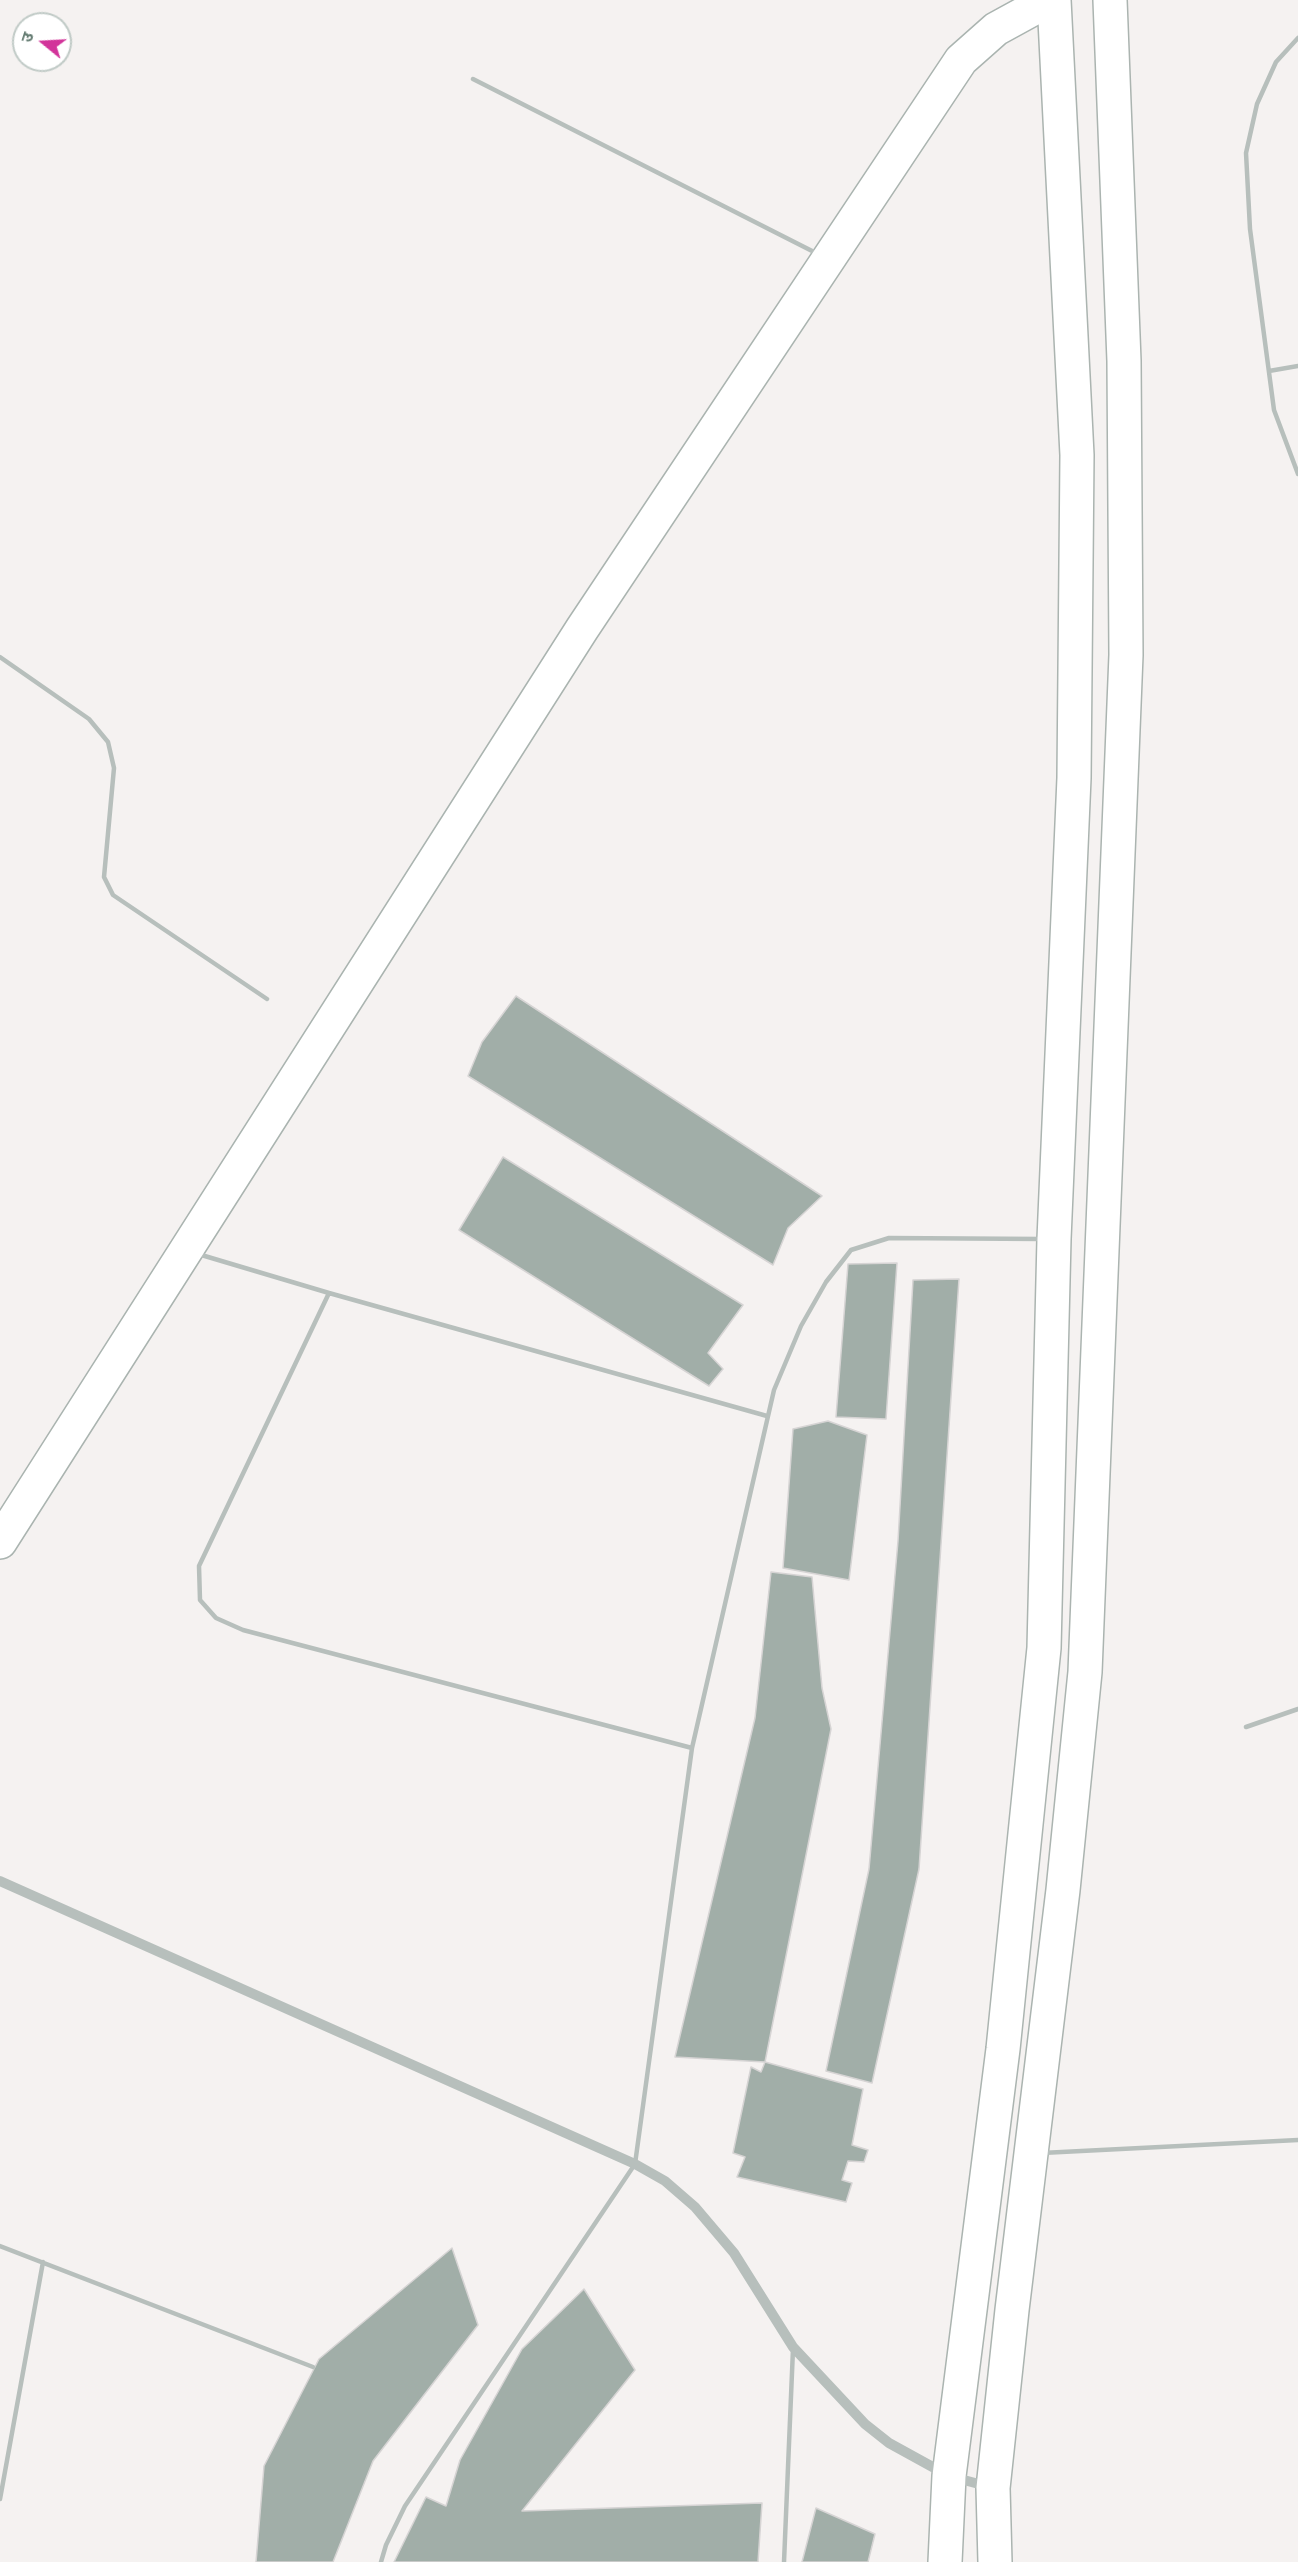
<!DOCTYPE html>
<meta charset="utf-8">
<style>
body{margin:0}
#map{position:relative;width:1298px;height:2562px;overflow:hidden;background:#f5f2f1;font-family:Commissioner,"Noto Sans Devanagari",sans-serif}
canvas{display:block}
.north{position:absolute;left:12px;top:12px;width:60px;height:60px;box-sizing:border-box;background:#fff;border:2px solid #c0cac6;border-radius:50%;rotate:288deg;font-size:16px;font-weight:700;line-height:24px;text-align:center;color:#627a70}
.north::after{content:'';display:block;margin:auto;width:21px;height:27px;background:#d2349a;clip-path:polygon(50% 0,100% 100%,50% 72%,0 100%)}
</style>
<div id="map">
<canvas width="1298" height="2562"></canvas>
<div class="north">उ</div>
</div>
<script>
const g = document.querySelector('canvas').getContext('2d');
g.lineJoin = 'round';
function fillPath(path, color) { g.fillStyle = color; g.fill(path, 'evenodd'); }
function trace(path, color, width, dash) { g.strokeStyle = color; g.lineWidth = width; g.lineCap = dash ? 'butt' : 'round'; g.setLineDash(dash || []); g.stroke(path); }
const building = new Path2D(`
 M516 996 822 1196 788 1228 773 1265 468 1076 482 1042Z
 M503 1157 743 1305 708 1353 723 1369 709 1386 459 1230Z
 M897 1263 886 1419 836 1417 848 1264Z
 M959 1279 919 1869 872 2083 826 2071 869 1869 898 1541 913 1280Z
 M828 1421 867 1435 849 1580 783 1568 793 1429Z
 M771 1572 812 1577 822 1688 831 1729 765 2062 675 2057 755 1718Z
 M765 2062 863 2089 852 2145 868 2150 864 2162 848 2161 842 2180 852 2183 846 2202 737 2177 745 2157 733 2153 751 2067 761 2072Z
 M452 2248 478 2325 373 2461 333 2562H256L264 2466 319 2359Z
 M584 2289 635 2370 522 2511 762 2503 758 2562H394L426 2497 446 2506 460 2460 522 2349Z
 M816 2508 875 2534 868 2562H802Z`);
const service = new Path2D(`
 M1298 38 1276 62 1257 104 1246 153 1250 229 1274 410 1298 474
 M473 79 818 254
 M1269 371 1298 366
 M0 657 89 719 108 742 114 768 104 877 113 895 267 999
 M198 1254 329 1293 199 1566 200 1600 216 1618 243 1630 692 1748 635 2164 405 2506 386 2545 381 2562
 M329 1293 767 1416
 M1246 1727 1298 1709
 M692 1748 774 1390 801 1326 826 1282 851 1250 889 1238 1042 1239
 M1042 2153 1298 2140
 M0 2246 313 2367
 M0 2499 43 2262
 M784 2562 793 2349`);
const tertiary = new Path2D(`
 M0 1881 635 2164 665 2181 695 2207 734 2253 793 2347 865 2424 889 2443 949 2476 990 2487`);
const secondary = new Path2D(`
 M0 1542 582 629 961 60 996 29 1049 0`);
const primary = new Path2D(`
 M945 2562 949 2476 1003 2049 1044 1648 1054 1239 1074 778 1077 455 1054 0
 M995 2562 993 2488 1012 2310 1063 1890 1085 1672 1126 655 1124 361 1110 0`);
fillPath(building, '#a1aea8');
trace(building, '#d6d4d4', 1.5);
trace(secondary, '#aab4b0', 36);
trace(primary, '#abb4b0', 36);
trace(service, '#b7bfbc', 4.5);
trace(tertiary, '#b7bfbc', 10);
trace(secondary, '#fff', 33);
trace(primary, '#fff', 33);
</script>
